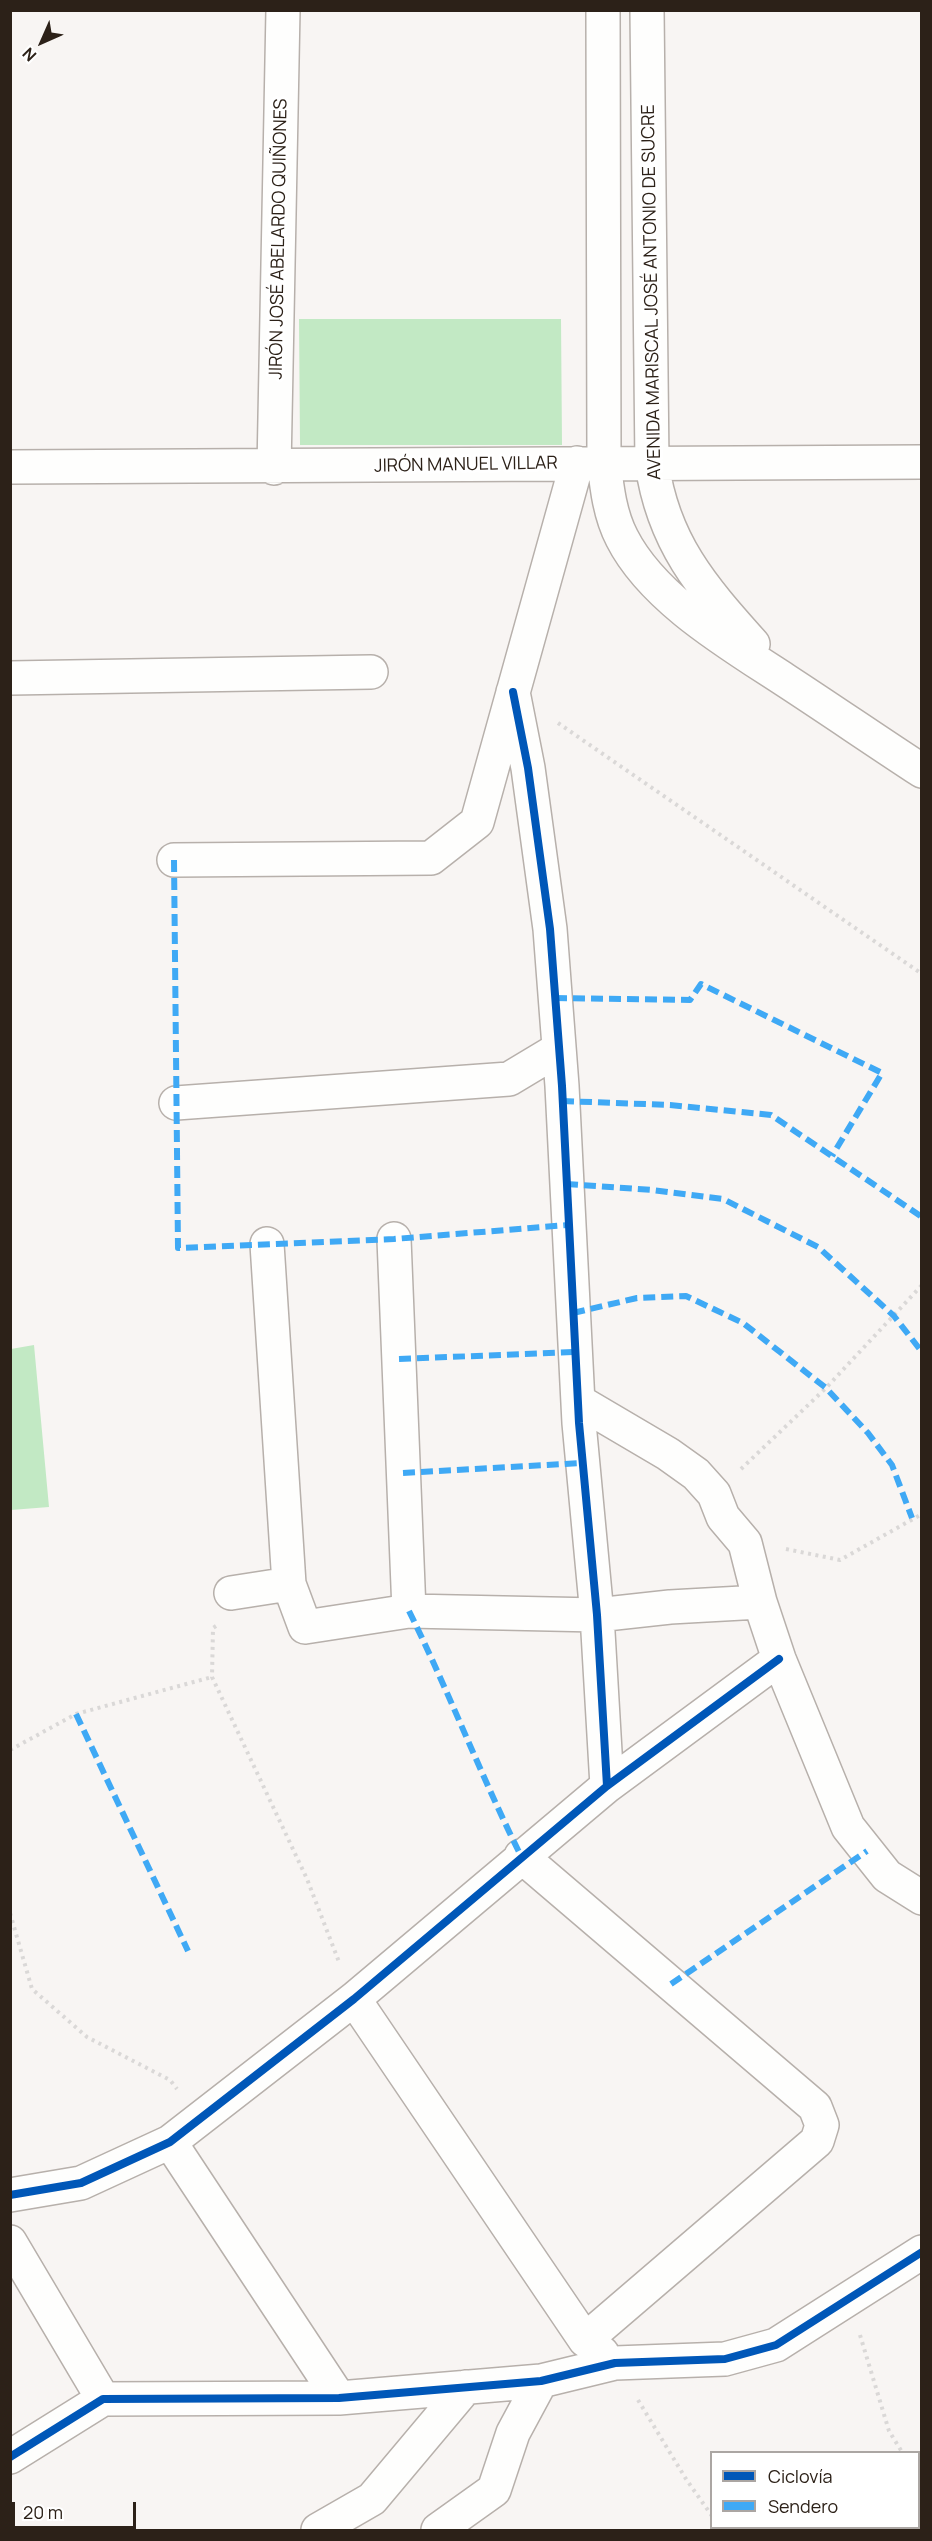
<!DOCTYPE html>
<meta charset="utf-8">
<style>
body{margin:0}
#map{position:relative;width:932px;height:2541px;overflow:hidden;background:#f8f5f3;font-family:Manrope,sans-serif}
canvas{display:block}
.frame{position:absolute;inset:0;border:12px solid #2c2118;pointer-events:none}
.legend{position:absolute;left:710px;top:2451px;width:210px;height:78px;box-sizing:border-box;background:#fff;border:2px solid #aba6a3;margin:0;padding:8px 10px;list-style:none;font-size:18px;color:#2c2118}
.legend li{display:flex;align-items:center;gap:12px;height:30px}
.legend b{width:30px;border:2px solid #aba6a3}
.north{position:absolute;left:12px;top:12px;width:60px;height:60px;-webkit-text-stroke:4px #fff;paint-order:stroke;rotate:225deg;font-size:16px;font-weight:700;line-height:24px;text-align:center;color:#2c2118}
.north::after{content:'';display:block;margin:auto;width:21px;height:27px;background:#2c2118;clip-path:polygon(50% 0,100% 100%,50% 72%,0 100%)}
.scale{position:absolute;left:12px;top:2502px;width:124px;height:27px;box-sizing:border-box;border:3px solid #2c2118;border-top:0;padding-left:8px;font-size:18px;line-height:21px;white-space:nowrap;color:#2c2118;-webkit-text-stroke:4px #fff;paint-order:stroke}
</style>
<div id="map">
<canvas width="932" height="2541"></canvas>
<div class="frame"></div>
<ul class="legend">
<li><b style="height:8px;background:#0057b8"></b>Ciclovía</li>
<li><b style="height:8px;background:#3fa9f5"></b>Sendero</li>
</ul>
<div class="north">N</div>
<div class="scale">20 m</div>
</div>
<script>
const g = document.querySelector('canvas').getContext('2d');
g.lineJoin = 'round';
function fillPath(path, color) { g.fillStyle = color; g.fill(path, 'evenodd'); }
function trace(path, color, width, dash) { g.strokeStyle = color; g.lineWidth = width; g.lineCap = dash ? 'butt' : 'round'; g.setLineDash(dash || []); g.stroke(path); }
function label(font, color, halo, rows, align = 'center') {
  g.font = font + ' Manrope,sans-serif'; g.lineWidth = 6; g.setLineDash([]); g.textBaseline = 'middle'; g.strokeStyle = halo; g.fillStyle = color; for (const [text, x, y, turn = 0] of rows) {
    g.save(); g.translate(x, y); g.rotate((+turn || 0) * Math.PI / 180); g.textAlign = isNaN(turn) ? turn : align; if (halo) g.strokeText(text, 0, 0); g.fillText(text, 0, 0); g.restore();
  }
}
const green = new Path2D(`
 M299 319H561L562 445H300Z
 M34 1345 49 1507 11 1510V1349Z`);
const path = new Path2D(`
 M558 723 922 974
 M741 1469 826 1388 922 1285
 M786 1549 840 1560 922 1514
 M216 1626 213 1628 212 1677 307 1879 339 1962
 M10 1750 76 1714 212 1677
 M10 1913 32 1989 87 2037 170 2080 177 2089
 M860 2335 889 2431 902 2452
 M638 2400 686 2479 712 2516
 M918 2479 922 2484
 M720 2528 722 2530`);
const minor = new Path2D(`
 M603 10 604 463C607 489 610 515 622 538 653 599 730 644 785 680 831 710 876 741 922 771
 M647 10 652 464C663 542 701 586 753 644
 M10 467 922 462
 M274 468 283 10
 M10 678 371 672
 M513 692 528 768 550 929 562 1086 579 1423 597 1615 607 1786
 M174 860 431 858 477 822 577 463
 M176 1103 509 1079 559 1049
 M394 1239 409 1611
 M267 1244 289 1584
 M578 1401 668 1454 696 1474 714 1494 723 1517 745 1543 760 1602 779 1659 848 1827 887 1876 922 1898
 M231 1593 289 1584 305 1627 409 1611 597 1615 670 1607 760 1602
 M521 1856 815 2107 822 2125 817 2141 585 2340
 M354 1999 585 2340 602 2353
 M170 2142 339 2398
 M10 2195 81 2183 170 2142 354 1999 607 1786 779 1659
 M10 2242 103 2399
 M10 2457 103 2399 339 2398 541 2381 615 2363 725 2359 776 2345 922 2252
 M318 2530 372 2499 466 2387
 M438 2530 494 2490 513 2433 541 2381`);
const quiet = new Path2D(`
 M174 860 178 1248 394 1239 568 1225
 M555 998 690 1000 701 984 882 1073 832 1156
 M562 1101 670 1105 771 1115 922 1217
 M566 1184 652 1190 723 1199 818 1247 894 1316 922 1352
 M573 1313 637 1298 686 1296 743 1323 826 1388 868 1433 892 1465 912 1518
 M399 1359 575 1352
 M403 1473 583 1463
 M409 1611C449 1692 481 1776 521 1856
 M76 1714 188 1951
 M671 1984 867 1851`);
const cycleway = new Path2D(`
 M513 692 528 768 550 929 562 1086 579 1423 597 1615 607 1786
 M10 2195 81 2183 170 2142 354 1999 607 1786 779 1659
 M10 2457 103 2399 339 2398 541 2381 615 2363 725 2359 776 2345 922 2252`);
const streetNames = [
 ["JIRÓN JOSÉ ABELARDO QUIÑONES",279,239,-89],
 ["AVENIDA MARISCAL JOSÉ ANTONIO DE SUCRE",652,292,-91],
 ["JIRÓN MANUEL VILLAR",466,465,-1]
];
fillPath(green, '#c2e9c4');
trace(minor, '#b7b0ab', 36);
trace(path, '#dad8d7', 4, [3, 4.5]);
trace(minor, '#fefefd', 33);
trace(quiet, '#3fa9f5', 6, [12, 6]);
trace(cycleway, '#0057b8', 8);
label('18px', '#2c2118', '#fff', streetNames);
</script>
